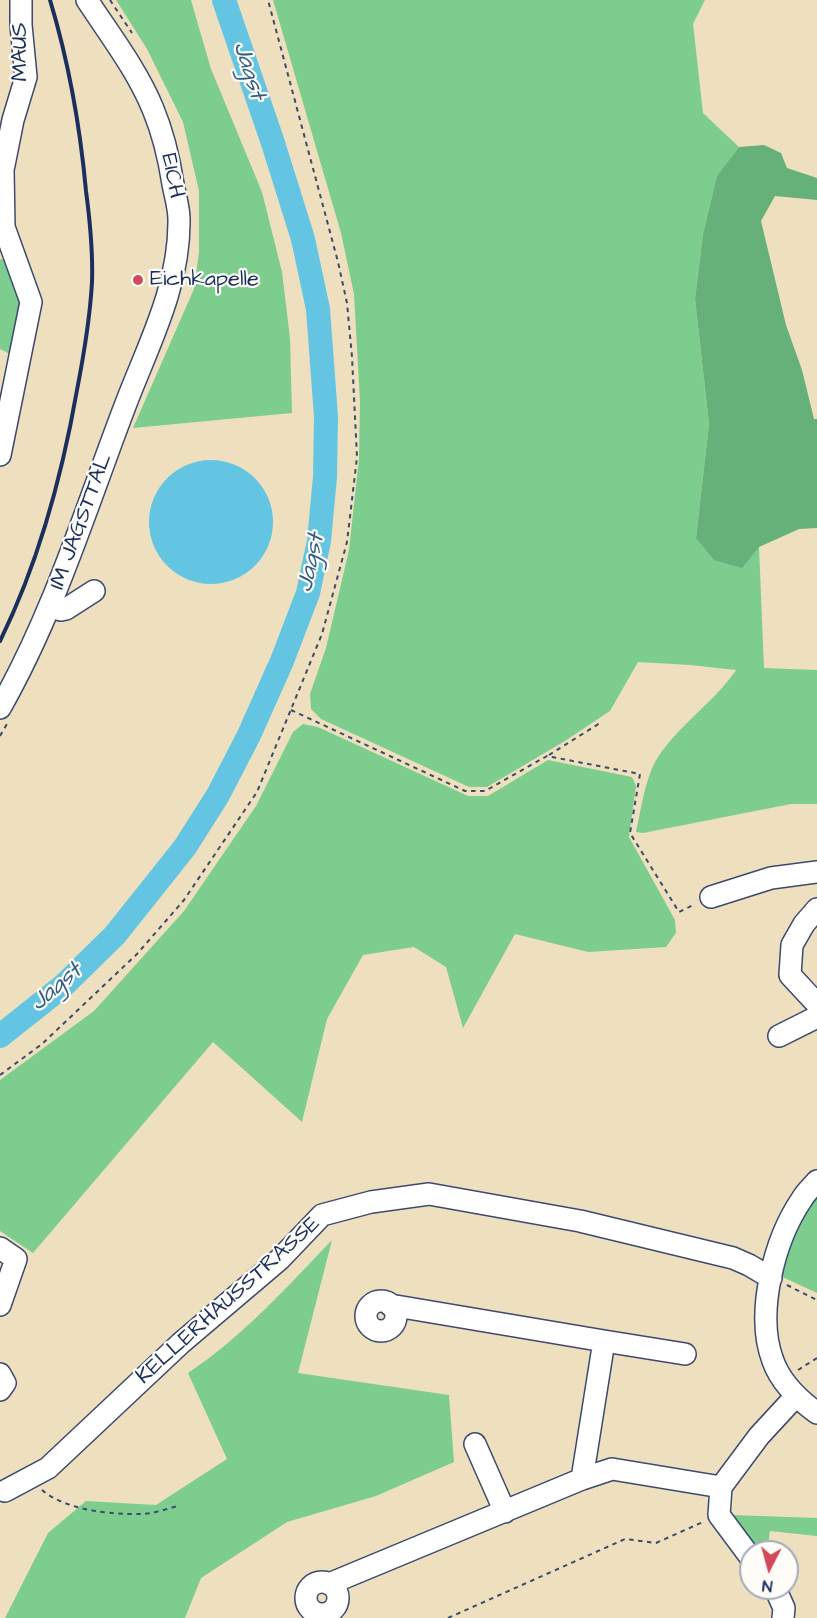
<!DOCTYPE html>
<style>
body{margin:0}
#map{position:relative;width:817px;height:1618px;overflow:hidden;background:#eee0bf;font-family:"Architects Daughter",sans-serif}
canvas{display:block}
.north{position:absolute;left:739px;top:1540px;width:60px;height:60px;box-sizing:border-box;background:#fdfcf7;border:2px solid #a3aaba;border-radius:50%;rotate:186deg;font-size:16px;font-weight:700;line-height:24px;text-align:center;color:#1b2f5e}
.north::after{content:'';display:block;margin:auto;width:21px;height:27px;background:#d1495b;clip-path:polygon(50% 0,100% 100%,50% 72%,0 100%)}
</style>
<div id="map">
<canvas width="817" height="1618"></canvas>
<div class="north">N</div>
</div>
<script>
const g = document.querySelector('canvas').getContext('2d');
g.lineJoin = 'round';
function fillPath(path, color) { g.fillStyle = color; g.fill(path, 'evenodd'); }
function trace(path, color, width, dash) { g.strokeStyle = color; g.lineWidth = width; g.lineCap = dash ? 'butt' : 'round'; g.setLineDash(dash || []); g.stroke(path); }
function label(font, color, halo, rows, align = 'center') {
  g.font = font + ' "Architects Daughter",sans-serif'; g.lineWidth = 4.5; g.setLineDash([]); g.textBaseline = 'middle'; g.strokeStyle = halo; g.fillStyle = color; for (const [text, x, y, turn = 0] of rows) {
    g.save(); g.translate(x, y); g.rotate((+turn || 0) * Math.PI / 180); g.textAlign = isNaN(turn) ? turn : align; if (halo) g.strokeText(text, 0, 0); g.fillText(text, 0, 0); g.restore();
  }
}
const green = new Path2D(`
 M116 0H191L211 69 262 192 282 272 290 338 292 413 133 428 194 289 199 252V191L183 122 147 49Z
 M273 0H705L693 24 703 113 739 147 717 177 703 234 695 299 709 424 696 538 759 547 764 668 817 670V804H791L643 833 636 832C641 810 644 785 654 764 672 730 715 702 736 670L690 665 638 662 610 711 565 741 487 787H469L321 719 311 709 310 694 326 648 349 550 359 459 360 401 354 294 341 233Z
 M0 259 5 260 19 288 22 312 16 357 0 349Z
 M303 724 318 727 468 796H488L548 760 632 777 636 786 629 837 675 920 676 933 666 947 588 952 515 934 463 1028 446 967 414 947 363 955 327 1019 302 1122 213 1042 33 1253 0 1231V1080L94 1011 184 911 256 806 293 732Z
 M817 1191V1293L776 1274 790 1234Z
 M332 1240 298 1373 449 1395 454 1462 376 1496 287 1522 201 1578 185 1618H5L48 1533 86 1501 156 1505 227 1459 188 1373C242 1337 287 1287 332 1240Z
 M732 1515 817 1518V1536L770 1531 767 1552H759Z`);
const forest = new Path2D(`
 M764 145 781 153 787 168 817 178V200L775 196 761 221 786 325 802 370 814 419H817V528L799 529 759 547 742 568 714 560 696 538 709 424 695 299 703 234 717 176 739 147Z`);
const water = new Path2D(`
 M149 522a62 62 0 1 1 124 0a62 62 0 1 1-124 0Z`);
const river = new Path2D(`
 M0 1036 63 986 115 935 185 847 218 795 249 735 282 661 308 593 319 541 325 477 326 417 318 309 303 239 273 143 224 0`);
const path = new Path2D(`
 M110 0 132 33
 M291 710 465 791H485L547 756 640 774 630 833 679 912 695 904
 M0 736 7 724
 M549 755 600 723
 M0 1075 42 1044 137 954 184 900 257 792 322 634 347 542 357 457 352 357 347 303 338 262 268 0
 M787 1285 817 1300
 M798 1370 817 1358
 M42 1490C65 1510 112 1515 141 1514 153 1514 166 1509 178 1506
 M309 1618 314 1612
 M448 1618 625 1539 656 1543 703 1522`);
const minor = new Path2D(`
 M0 455 31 302 4 227 3 170 13 120 26 77 21 25V0
 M51 607 61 610 66 609 94 591
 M0 708C54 613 86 508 125 406 148 345 180 287 179 219 179 208 175 195 173 184 169 158 163 133 153 109 137 70 110 35 87 0
 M711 897 771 878 817 872
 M817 909 804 924 792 945 790 975 817 1004
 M779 1036 817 1017
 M817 1181C812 1187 806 1192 802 1199 774 1240 755 1314 773 1361 781 1383 799 1400 817 1413
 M0 1248 16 1259 0 1305
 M366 1316a15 15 0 1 1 30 0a15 15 0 1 1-30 0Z
 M390 1305 604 1341 582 1479
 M604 1341 685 1354
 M0 1374 5 1383 0 1390
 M475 1444 505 1512
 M5 1491 48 1468 181 1343 280 1259 322 1215 371 1202 429 1194 580 1221 733 1258 749 1265 771 1278
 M751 1558 719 1515 721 1487 759 1436 795 1397
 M306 1598a16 16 0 1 1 32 0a16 16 0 1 1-32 0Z
 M329 1584 582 1479 612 1469 721 1487
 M775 1588 784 1608 783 1618`);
const rail = new Path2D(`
 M0 641C39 562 62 476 77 390 84 354 90 318 92 282 93 252 90 221 86 191 80 126 69 63 50 0`);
const markers = [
 [138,280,6,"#d1495b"]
];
const streetNames = [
 ["MAUS",21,52,-90],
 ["EICH",171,176,79],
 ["IM JAGSTTAL",82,522,-70],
 ["KELLERHAUSSTRASSE",229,1301,-42]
];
const poiNames = [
 ["Eichkapelle",150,280]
];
const waterNames = [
 ["Jagst",248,71,72],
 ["Jagst",312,563,-78],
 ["Jagst",57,988,-41]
];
fillPath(green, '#7dcd8e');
fillPath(forest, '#66b079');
fillPath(water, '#63c5e2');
trace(river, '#63c5e2', 24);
trace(minor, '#3b4a6d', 24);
trace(path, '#3b4a6d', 2, [4.5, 4.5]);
trace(minor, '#fff', 21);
trace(rail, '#1b2f5e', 4);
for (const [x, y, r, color] of markers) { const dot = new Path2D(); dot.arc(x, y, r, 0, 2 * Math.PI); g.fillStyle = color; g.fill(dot); trace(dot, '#fdfcf7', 2); }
label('22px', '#1b2f5e', '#fdfcf7', streetNames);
label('22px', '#1b2f5e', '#fdfcf7', poiNames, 'left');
label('italic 24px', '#315c86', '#fdfcf7', waterNames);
</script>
